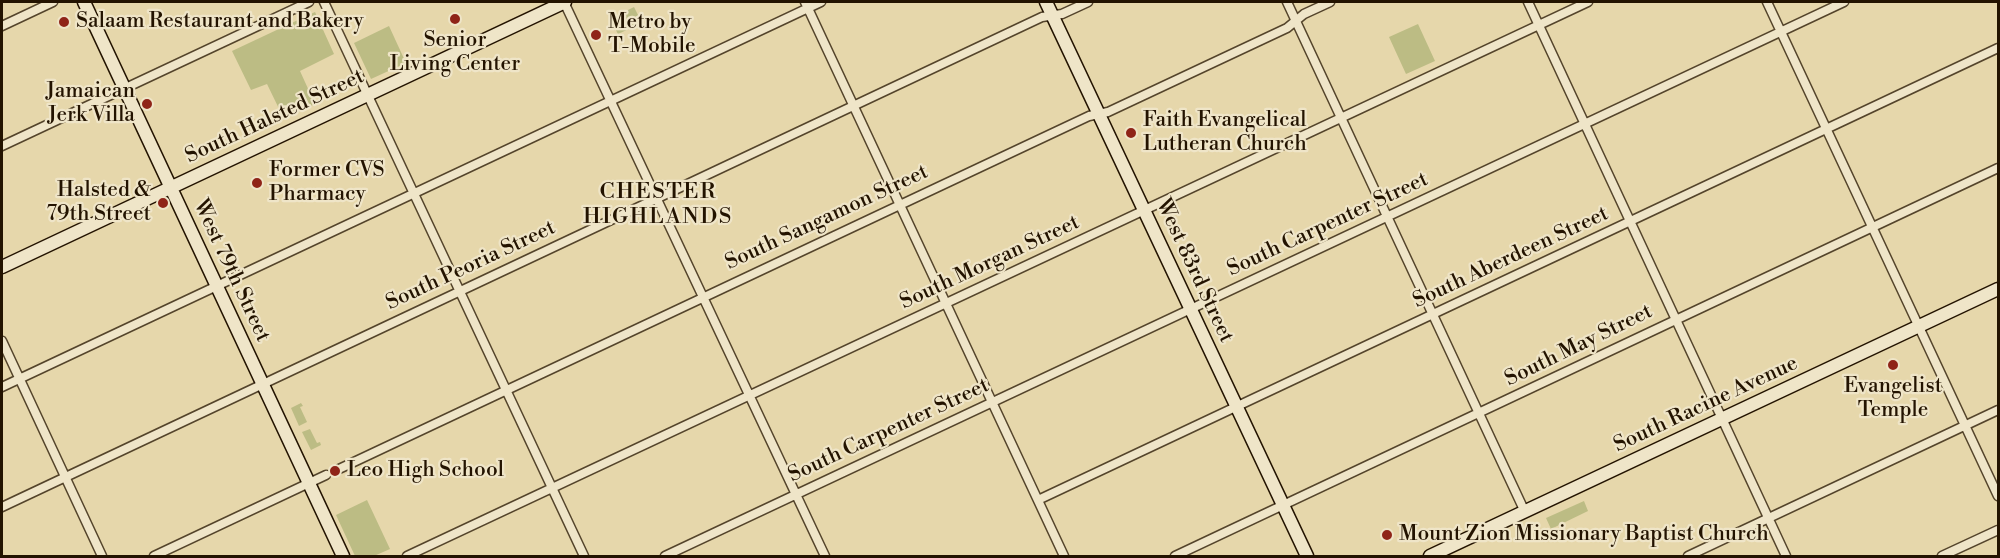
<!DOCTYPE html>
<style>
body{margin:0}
#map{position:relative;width:2000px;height:558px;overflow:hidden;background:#e6d7ab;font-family:"Libre Bodoni",serif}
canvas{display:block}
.frame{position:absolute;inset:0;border:3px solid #231300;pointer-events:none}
</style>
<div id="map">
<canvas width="2000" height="558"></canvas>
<div class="frame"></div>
</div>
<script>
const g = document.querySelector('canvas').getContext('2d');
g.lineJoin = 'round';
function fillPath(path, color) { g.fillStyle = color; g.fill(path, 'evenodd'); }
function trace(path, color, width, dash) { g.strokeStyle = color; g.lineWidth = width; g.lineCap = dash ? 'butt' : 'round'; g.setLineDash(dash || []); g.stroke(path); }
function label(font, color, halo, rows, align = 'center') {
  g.font = font + ' "Libre Bodoni",serif'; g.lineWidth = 4.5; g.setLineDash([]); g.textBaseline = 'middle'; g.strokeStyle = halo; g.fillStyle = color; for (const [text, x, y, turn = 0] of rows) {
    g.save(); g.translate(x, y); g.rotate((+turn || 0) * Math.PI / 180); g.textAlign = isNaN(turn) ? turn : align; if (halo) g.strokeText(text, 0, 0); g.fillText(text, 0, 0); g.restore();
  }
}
const green = new Path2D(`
 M634 7 642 23 618 34 610 19Z
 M315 12 334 54 300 71 315 104 284 119 267 84 251 90 232 51Z
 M1418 24 1435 61 1406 74 1389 37Z
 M389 26 406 63 371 79 354 43Z
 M301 403 303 406 300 407 307 422 299 426 291 408Z
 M310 429 317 443 320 442 321 445 311 450 302 432Z
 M367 500 390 549 374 556H355L336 515Z
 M1584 501 1588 511 1551 529 1546 518Z`);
const street = new Path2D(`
 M324 2 584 556
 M564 2 825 556
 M805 2 1064 556
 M1287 2 1525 512
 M1528 2 1786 556
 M1767 2 1998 496
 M2 26 53 2
 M2 146 309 2
 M2 341 102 556
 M2 387 821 2
 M339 469 1089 116 1108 112 1287 28 1304 14 1330 2
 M1038 500 1998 48
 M2 507 1042 17 1062 14 1088 2
 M154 556 326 475
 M407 556 1588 2
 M665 556 1844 2
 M1175 556 1998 168
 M1688 556 1998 410
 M1942 556 1998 530`);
const secondary = new Path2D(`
 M84 2 343 556
 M1046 2 1307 556
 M2 267 565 2
 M1430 556 1998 289`);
const markers = [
 [455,19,6,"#8f2418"],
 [64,22,6,"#8f2418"],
 [596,35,6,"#8f2418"],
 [147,104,6,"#8f2418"],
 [1131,133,6,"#8f2418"],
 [257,183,6,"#8f2418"],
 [163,203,6,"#8f2418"],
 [1893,365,6,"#8f2418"],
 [335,471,6,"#8f2418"],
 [1387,535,6,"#8f2418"]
];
const poiNames = [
 ["Salaam Restaurant and Bakery",76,22],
 ["Metro by",608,23],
 ["T-Mobile",608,47],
 ["Senior",455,41,"center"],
 ["Living Center",455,65,"center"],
 ["Jamaican",135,92,"right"],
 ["Jerk Villa",135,116,"right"],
 ["Faith Evangelical",1143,121],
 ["Lutheran Church",1143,145],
 ["Former CVS",269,171],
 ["Pharmacy",269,195],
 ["Halsted &",151,191,"right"],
 ["79th Street",151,215,"right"],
 ["Evangelist",1893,387,"center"],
 ["Temple",1893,411,"center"],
 ["Leo High School",347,471],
 ["Mount Zion Missionary Baptist Church",1399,535]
];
const streetNames = [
 ["South Halsted Street",275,117,-25],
 ["South Sangamon Street",827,218,-25],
 ["South Carpenter Street",1328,225,-25],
 ["South Aberdeen Street",1511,258,-25],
 ["South Morgan Street",990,263,-25],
 ["South Peoria Street",471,266,-25],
 ["West 79th Street",231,271,65],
 ["West 83rd Street",1194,271,65],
 ["South May Street",1579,346,-26],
 ["South Racine Avenue",1706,405,-25],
 ["South Carpenter Street",889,431,-25]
];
const neighbourhoodNames = [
 ["CHESTER",658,193],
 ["HIGHLANDS",658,218]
];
fillPath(green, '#bcbc84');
trace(street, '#54442b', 11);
trace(secondary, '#231300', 15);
trace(street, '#efe5c8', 8);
trace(secondary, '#efe5c8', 12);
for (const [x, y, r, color] of markers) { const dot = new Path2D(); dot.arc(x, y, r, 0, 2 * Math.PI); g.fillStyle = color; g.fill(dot); trace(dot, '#efe5c8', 2); }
label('21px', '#231300', '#efe5c8', poiNames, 'left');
label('21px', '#231300', '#efe5c8', streetNames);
g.letterSpacing = '1.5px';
label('22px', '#231300', '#efe5c8', neighbourhoodNames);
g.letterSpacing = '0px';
</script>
